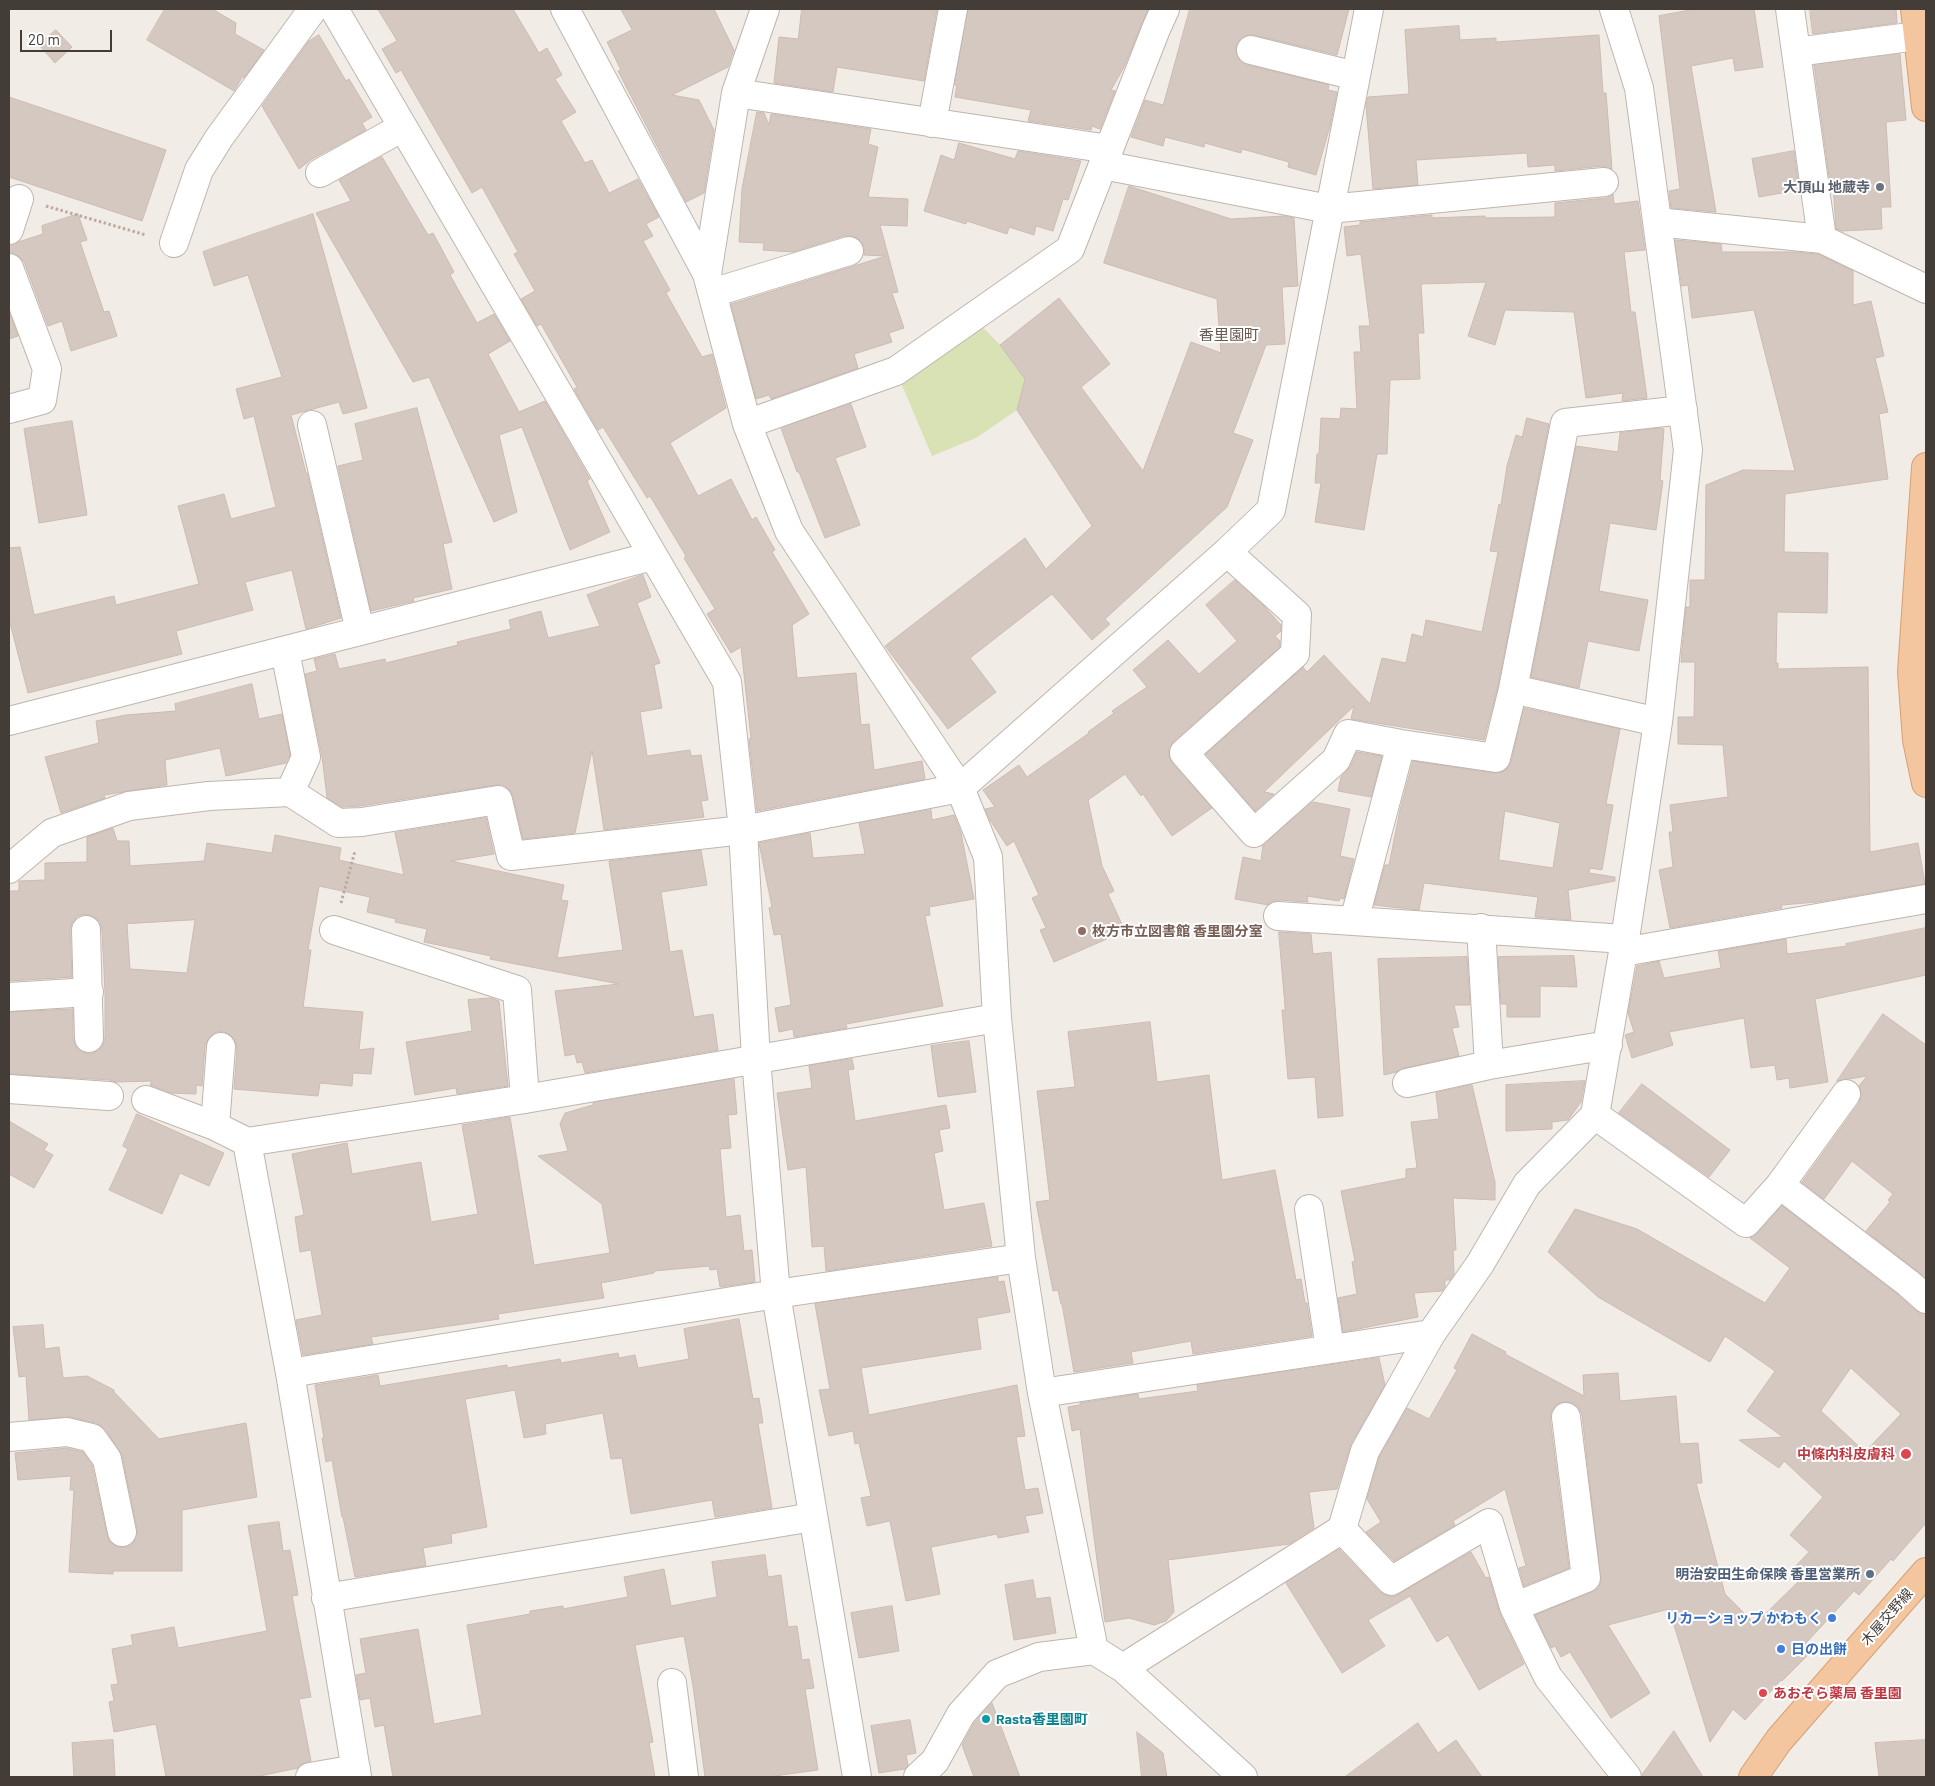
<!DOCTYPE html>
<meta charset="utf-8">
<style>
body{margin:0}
#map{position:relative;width:1935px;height:1786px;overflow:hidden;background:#f2ece7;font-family:Barlow,sans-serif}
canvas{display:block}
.frame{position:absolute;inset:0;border:10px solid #443c37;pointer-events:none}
.scale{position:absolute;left:20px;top:30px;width:92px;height:22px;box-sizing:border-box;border:2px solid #443c37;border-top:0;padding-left:6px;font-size:15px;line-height:18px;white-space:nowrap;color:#443c37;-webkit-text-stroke:4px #fff;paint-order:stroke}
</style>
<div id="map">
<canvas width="1935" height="1786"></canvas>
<div class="frame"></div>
<div class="scale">20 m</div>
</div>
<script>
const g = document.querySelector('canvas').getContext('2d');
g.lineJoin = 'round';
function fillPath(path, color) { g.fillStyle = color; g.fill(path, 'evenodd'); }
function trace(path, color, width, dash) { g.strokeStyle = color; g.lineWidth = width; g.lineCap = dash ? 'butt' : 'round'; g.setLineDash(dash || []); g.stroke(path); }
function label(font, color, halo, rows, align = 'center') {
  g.font = font + ' Barlow,"Noto Sans JP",sans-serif'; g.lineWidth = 4; g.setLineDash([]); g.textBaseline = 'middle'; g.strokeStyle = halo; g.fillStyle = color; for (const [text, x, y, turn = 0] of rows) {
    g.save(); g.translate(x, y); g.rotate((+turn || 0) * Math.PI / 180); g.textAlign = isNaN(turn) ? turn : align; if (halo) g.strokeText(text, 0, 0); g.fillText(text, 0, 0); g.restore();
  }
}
const green = new Path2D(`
 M973 317 1000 345 1025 379 1017 410 976 438 932 456 899 378Z`);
const building = new Path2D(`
 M165 9H212L236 23 235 34 264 50 244 78 243 76 234 91 147 40Z
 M378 9H513L539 53 547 48 562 75 555 79 576 112 561 121 585 163 592 160 609 193 638 179 659 217 646 224 653 236 643 241 670 290 666 293 702 357 712 354 726 408 670 443 698 496 731 479 752 520 756 517 775 550 772 552 809 614 792 625 797 678 856 673 861 725 869 724 874 770 922 761 925 779 757 811 749 739 751 738 741 647 731 653 707 614 715 609 684 558 686 556 650 496 647 498 603 427 598 430 574 389 577 387 541 324 537 326 521 299 535 291 514 254 518 252 482 187 472 193 401 70 396 73 382 49 397 41Z
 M621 9H714L734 50 728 67 672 95 699 100 714 130 704 193 686 202 618 71 621 70 607 42 632 30Z
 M802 9H937L924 81 837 67 833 92 774 83 779 37 798 39Z
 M968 9H1148L1124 67 1111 90 1115 91 1100 129 1092 126 1091 130 1028 121 1031 110 955 97 957 85H955Z
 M1190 9H1349L1337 55 1254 35H1247L1240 39 1236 47V54L1240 61 1247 65 1329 85 1328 90 1337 92 1330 126 1316 175 1288 167 1289 162 1242 149 1241 153 1205 143 1204 147 1165 137 1163 146 1131 137 1145 100 1163 105Z
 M1696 9H1754L1763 67 1735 71 1733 58 1691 66 1716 212 1671 208 1669 191 1680 189 1659 16Z
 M1810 9H1896L1897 23 1813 34Z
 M1459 26 1460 40 1496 38V42L1599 35 1603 93H1606L1612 169 1602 166 1555 171V165L1528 167 1527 153 1416 160 1418 185 1373 189 1366 105 1368 97 1409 94 1405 30Z
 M56 30 72 47 55 63 39 45Z
 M319 35 346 81 349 79 372 117 362 123 366 130 312 159 299 169 262 106 309 41Z
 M1900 54 1906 120 1886 122 1891 207H1881L1882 229 1842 231 1836 229 1833 184H1830L1814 65Z
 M9 97 166 150 142 221 9 177Z
 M757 112 764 113 769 125 771 114 871 129 868 144 878 147 868 197 908 199 907 226 880 225 898 292 892 293 904 328 889 333 892 342 854 354 858 368 771 399 769 395 756 399 731 304 886 256 864 255V247L860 240 852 236H844L793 252 763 250 764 243 739 242 742 189Z
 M959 143 1015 159 1018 151 1081 161 1068 200 1063 199 1053 231 1036 226 1034 235 1009 227 1007 234 967 221 966 224 924 211 941 155 954 160Z
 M1794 151 1799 190 1759 197 1752 159Z
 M382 157 428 235 433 233 454 272 450 275 477 323 494 314 510 341 488 354 519 412 545 401 590 479 587 481 610 532 570 550 522 427 499 435 517 512 494 522 429 377 413 382 316 213 351 201 339 180Z
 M1129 186 1231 219 1284 216 1294 218 1298 286 1282 287 1285 344 1266 345 1233 433 1253 440 1227 507 1105 619 1110 624 1092 640 1052 594 970 658 996 692 948 729 885 646 1025 538 1046 569 1092 526 1017 410 1025 379 1000 345 1059 298 1110 364 1081 387 1143 471 1191 342 1221 353 1217 299 1104 263Z
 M1613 194 1614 204 1638 201 1645 250 1624 252 1631 312H1635L1647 398 1622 401 1623 393 1586 398 1574 312 1505 310 1495 345 1468 336 1486 282 1421 284 1424 333H1418L1420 379 1390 380 1387 454H1377L1364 530 1315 522 1321 483H1315L1317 454H1319L1321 418 1340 419 1341 408 1357 409 1354 352H1361L1359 326H1370L1361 254 1347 256 1344 227 1360 225V222L1420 216 1432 215V218L1485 216V218L1555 217V203L1606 198Z
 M78 214 87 240 80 242 104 312 109 311 117 336 71 351 62 321 48 326 24 262 18 256 9 253V245L43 234 42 226Z
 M313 214 367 408 343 414 339 402 291 415 306 473H307L341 618 306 629 292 570 245 582 253 610 176 631 182 654 28 693 9 619V548L20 547 34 615 114 596 116 605 199 584 178 506 224 494 231 519 276 507 254 416 244 419 236 389 282 377 248 275 214 286 203 252Z
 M1675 240 1721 244 1722 252H1795L1818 254 1853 271V305L1871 301 1884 356 1875 358 1888 412 1879 414 1888 479 1785 494 1784 552 1828 553 1827 613 1777 612 1776 663H1778V669L1868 667 1870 852 1918 843 1925 884 1817 902 1781 905 1782 908 1670 928 1659 870 1673 867 1669 832H1673L1670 805 1728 797 1723 745 1678 744V717H1694L1695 662H1681L1682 650 1686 607H1690V580H1705L1706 485 1743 470 1795 471 1754 310 1692 318 1688 285 1682 286Z
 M9 312 18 336 9 339Z
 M851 404 866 447 835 458 860 525 825 538 799 472H797L781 428Z
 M417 408 452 542 443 544 452 589 413 598 414 601 371 611 338 466 363 460 355 424Z
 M1527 418 1549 424 1498 686 1484 740 1351 719 1354 706 1264 792 1274 794 1255 811 1206 754 1303 667 1307 672 1324 655 1370 704 1382 658 1406 663 1412 634 1423 637 1426 620 1482 632 1498 552 1490 551 1499 504 1501 505 1507 466 1516 435 1522 437Z
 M72 421 87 515 39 523 24 429Z
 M1660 428 1664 429 1660 480 1663 481 1656 530 1610 523 1599 591 1648 600 1639 651 1588 641 1579 688 1531 677 1576 446 1618 452 1620 433Z
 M643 575 651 597 637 603 660 663 654 665 662 708 640 712 647 756 690 750 691 756 701 755 708 800 701 801 704 817 604 830 592 750 575 833 523 839 513 796 509 789 503 785H496L360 806 342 807 327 798 322 756 305 674 317 671 314 659 335 654 339 669 385 659 386 663 458 645 457 642 511 629 509 620 541 611 548 638 600 626 587 595Z
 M1235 580 1264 606 1281 625V631L1275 636 1280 641V647L1174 741 1169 748V756L1172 763 1212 808 1172 836 1143 794 1141 796 1125 774 1088 800 1102 866 1114 891 1108 894 1125 931 1054 962 1040 930 1046 928 1032 898 1039 895 1014 841 1007 846 990 820 985 809 995 807 983 790 1019 765 1027 777 1089 733 1088 732 1114 713 1112 711 1147 687 1133 670 1168 640 1199 674 1237 641 1206 605Z
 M252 684 259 719 282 714 290 755 286 763 226 776 220 748 165 760 167 785 104 795 105 798 61 813 45 757 99 743 96 721 126 715 176 711 175 704Z
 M1524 708 1620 729 1606 804 1613 805 1602 870 1590 868 1589 873 1615 877V881L1568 890 1571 920 1535 917 1538 897 1424 883 1419 910 1374 905 1385 865H1389L1400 810 1413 761 1494 773 1502 772 1508 768 1511 762ZM1505 811 1560 823 1553 868 1499 860Z
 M1357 752 1382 756 1371 797 1338 791 1341 777 1350 767Z
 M1313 802 1350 809 1340 856 1354 859 1344 899 1340 898 1339 901 1307 896 1308 902 1279 900 1272 902 1268 905 1235 899 1243 857 1261 861 1263 845Z
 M931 810 932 820 954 815 961 833 974 899 929 907 930 915 925 916 943 1006 846 1024 847 1028 794 1037 793 1029 779 1032 775 1008 791 1005 781 934 774 935 769 908 772 907 759 843 810 833 813 858 865 854 859 823Z
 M486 818 494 854 451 861 564 885 561 900 568 901 557 958 623 950 609 861 701 850 707 885 661 892 670 952 682 950 694 1017 713 1014 718 1050 585 1073 582 1062 577 1063 575 1054 565 1056 555 991 619 984 490 959 491 956 424 942 427 929 395 922 396 919 367 912 370 897 319 886 308 950H311L303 1007 363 1012 359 1050 374 1048 371 1074 353 1073 352 1086 320 1083 318 1096 234 1089 237 1048 235 1041 229 1034 222 1031 214 1033 208 1039 205 1046 202 1086 196 1085V1094L171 1093 150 1085 152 1081 116 1082 110 1080 9 1074V1012L73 1009V1038L76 1047 82 1052 90 1054 98 1051 103 1045 105 1038V992L102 930 100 922 94 917 86 914 78 916 72 923 70 930 72 977 9 981V891H19V881L45 880V863L87 862V837L113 828 117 841H129L130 866 204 861 207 843 272 853 275 835 341 848 339 860 404 875 395 833ZM195 920 187 973 130 969 127 924Z
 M1926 928V975L1815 999 1828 1082 1790 1088 1789 1078 1777 1080 1775 1065 1751 1068 1744 1018 1669 1032 1673 1045 1632 1058 1625 1035 1634 1032 1628 1013 1637 966 1659 961 1664 978 1721 968 1718 951 1786 939 1787 954 1847 946 1846 944Z
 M1279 932 1311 934 1313 954 1331 952 1343 1116 1318 1118 1315 1077 1288 1079 1282 1010H1285Z
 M1574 956 1577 987 1540 986V1017H1507V1004H1501L1498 957Z
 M1467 957 1470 1005H1454L1459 1027 1452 1028 1459 1056 1404 1068 1396 1072 1384 1075 1378 959Z
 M491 998 499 1001 508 1086 457 1094 456 1088 415 1095 406 1042 472 1031 468 1000Z
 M1883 1014 1926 1045V1278L1866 1231 1890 1202 1888 1200 1893 1194 1852 1161 1824 1199 1802 1182 1859 1103 1862 1095 1859 1086 1867 1076 1837 1081Z
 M1150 1022 1157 1082 1209 1075 1222 1180 1275 1170 1296 1280 1301 1279 1305 1303H1307L1312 1336 1193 1354 1191 1341 1131 1352 1133 1363 1074 1372 1062 1304H1061L1058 1290 1053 1291 1036 1202 1050 1200 1037 1091 1075 1087 1068 1032Z
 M969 1041 976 1092 938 1097 931 1046Z
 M852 1059 854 1069 848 1070 855 1121 946 1105 950 1128 939 1130 943 1151 934 1153 944 1210 984 1203 992 1246 826 1271 824 1246 812 1247 806 1167 788 1170 777 1093 812 1088 809 1066Z
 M734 1079 737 1114 728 1115 731 1148 720 1149 726 1217 740 1215 744 1251 752 1250 755 1282 720 1287 717 1269 710 1270 709 1266 654 1271V1273L601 1283 604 1298 498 1314 499 1319 371 1337 373 1344 303 1355 296 1320 322 1315 311 1250 300 1252 295 1217 304 1215 292 1154 347 1143 352 1174 421 1162 431 1222 478 1214 462 1125 510 1117 534 1265 610 1253 602 1204 538 1156 568 1151 560 1124 565 1113 593 1105V1103Z
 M1585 1081 1581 1102 1568 1120 1552 1122V1129L1506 1131V1085Z
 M1642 1084 1730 1150 1709 1177 1619 1113Z
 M1472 1085 1495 1182V1200L1453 1198 1456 1250H1453L1454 1274 1450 1280H1445V1287L1442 1291 1414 1293 1418 1317 1343 1332 1338 1298 1357 1294 1352 1262 1355 1261 1341 1191 1406 1178V1169L1417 1168 1411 1122 1439 1119 1436 1093Z
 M137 1114 224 1153 209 1186 180 1173 162 1214 109 1190 128 1149 123 1146Z
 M9 1121 48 1144 44 1150 53 1155 34 1188 9 1174Z
 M1782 1206 1898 1295 1916 1311 1926 1314V1523L1893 1561 1891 1559 1859 1595 1854 1591 1806 1643 1813 1650 1782 1681 1781 1680 1745 1720 1733 1709 1710 1742 1669 1609 1608 1625 1650 1693 1611 1718 1570 1652 1561 1657 1555 1646 1551 1648 1535 1615 1592 1592 1598 1588 1601 1582 1582 1415 1579 1408 1573 1403 1565 1402 1557 1404 1552 1410 1550 1418 1569 1568 1524 1586 1519 1568 1526 1566 1505 1489 1453 1521 1455 1525 1394 1561 1366 1532 1381 1522 1367 1499 1379 1457 1407 1408 1429 1419 1457 1370 1454 1368 1472 1334 1506 1352 1505 1354 1584 1396 1583 1375 1618 1373 1620 1401 1676 1396 1680 1444 1698 1443 1702 1483H1696L1725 1594 1755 1624 1799 1581 1793 1569 1809 1552 1790 1535 1823 1497 1784 1461 1779 1468 1739 1440 1783 1437 1747 1411 1775 1371 1725 1336 1710 1362 1598 1297 1548 1252 1575 1209 1637 1229 1765 1303 1790 1268 1750 1238 1758 1233ZM1851 1368 1901 1414 1865 1452 1821 1411Z
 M998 1277V1282L1004 1281 1010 1312 977 1318 981 1349 861 1368 869 1415 1017 1385 1025 1436 1016 1437 1025 1490 1038 1488 1043 1513 1025 1516 1029 1532 998 1538 997 1534 931 1547 940 1594 906 1601 890 1521 867 1526 861 1498 871 1496 859 1443 855 1444 853 1431 829 1436 819 1390 830 1389 815 1304Z
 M739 1319 753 1399 759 1398 763 1423H758L772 1508 715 1517 712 1500 631 1514 622 1458 611 1459 603 1413 545 1424 546 1434 524 1438 515 1390 465 1399 487 1527 451 1534 452 1543 423 1548 426 1566 355 1577 343 1517H342L332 1460 326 1462 322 1438H324L315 1385 378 1375 380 1386 507 1365V1368L560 1359 561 1363 618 1353 619 1358 635 1355 638 1368 689 1359 684 1329Z
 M43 1325 45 1349 59 1347 63 1378 87 1376 114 1390V1392L159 1439 246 1423 257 1497 182 1510V1571H113V1574L69 1572 74 1490H70L71 1476 18 1480 15 1453 66 1448 83 1452 92 1465 107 1535 110 1542 118 1547H126L132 1544 137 1537V1529L122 1455 105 1429 96 1423 70 1417 29 1420 26 1376 19 1377 13 1327Z
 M1379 1358 1385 1385 1351 1444 1337 1489 1309 1492 1314 1528 1289 1544 1168 1560 1174 1612 1166 1621 1154 1625 1129 1618 1105 1622 1080 1429 1072 1431 1068 1407 1080 1405V1403L1138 1394 1139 1399 1198 1391 1197 1385Z
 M279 1522 283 1551 290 1550 298 1595 292 1596 311 1697 299 1699 311 1761 300 1765 298 1768 255 1777H166L156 1724 114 1732 109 1702 114 1701 111 1685 118 1684 112 1649 133 1645 131 1635 174 1627 178 1648 267 1631 248 1526Z
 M1339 1549 1380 1592 1385 1595 1392 1597 1399 1594 1471 1552 1486 1578 1489 1577 1500 1614 1524 1664 1479 1690 1448 1635 1437 1642 1410 1596 1368 1620 1385 1646 1342 1673 1286 1583Z
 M765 1555 768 1577 781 1575 788 1627 797 1626 802 1660 809 1659 814 1688 805 1689 818 1770 767 1777H705L693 1686 684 1636 635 1645 653 1742 649 1743 655 1777H393L384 1725 375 1727 370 1698 360 1700 356 1675 366 1673 360 1639 418 1629 434 1724 482 1715 467 1625 530 1614V1611L563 1606V1609L628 1597 624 1577 664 1569 671 1606 717 1597 712 1562Z
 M1033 1580 1036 1599 1050 1597 1056 1633 1014 1640 1005 1585Z
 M892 1606 899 1651 859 1658 851 1613Z
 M992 1703 1020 1777H974L962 1745 974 1723Z
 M910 1720 916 1753 906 1755 908 1765 905 1769 879 1773 871 1726Z
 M1418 1723 1438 1753 1456 1740 1482 1777H1345Z
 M1674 1731 1703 1777H1642V1775Z
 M1137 1732 1163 1753 1167 1777H1142Z
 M113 1740 115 1777H74L72 1743Z
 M1926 1740V1777H1879L1875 1743Z`);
const path = new Path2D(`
 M46 206 146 235
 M341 903 355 851`);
const minor = new Path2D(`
 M334 9 727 682 743 830 756 1059 776 1294 857 1777
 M565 9 707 274
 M765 9 736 93 707 274 747 424 789 531 960 788 988 857 997 1018 1021 1258 1042 1393 1094 1650
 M1790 9 1822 239
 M1251 50 1356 76
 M1796 52 1917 36
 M736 93 1109 149
 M932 123 953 9
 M1103 165 1329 209 1604 182
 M320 173 403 127
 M1657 222 1822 239 1926 289
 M9 230 19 199
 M174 243 199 170 219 138 313 9
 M9 268 47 369 42 400 9 409
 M712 293 849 251
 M747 424 896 371 1070 249 1156 29 1165 9
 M312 425 360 631
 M1227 552 1297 615 1295 654 1184 753 1254 833 1336 760 1348 734 1401 744 1496 758 1513 689 1565 423 1683 410
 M285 651 306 757 290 792
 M1513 689 1658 722
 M9 721 653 556
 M9 869 52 833 129 806 209 796 290 792 338 823 362 822 498 800 511 856 743 830 960 788 1227 552 1271 510 1369 9
 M1278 916 1625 939
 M1354 921 1401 744
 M1481 928 1489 1065
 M86 930 89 1038
 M334 930 517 990 525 1099
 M1623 952 1926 899
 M9 997 89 992
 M1407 1083 1489 1065 1608 1045
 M9 1089 109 1096
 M146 1100 215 1126 247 1142
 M1595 1115 1623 952 1658 722 1688 450 1639 88 1614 9
 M215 1126 221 1047
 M1780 1185 1846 1094
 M1309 1209 1330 1349
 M290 1373 776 1294 1021 1258
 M1042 1393 1431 1334
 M9 1437 67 1432 92 1438 107 1459 122 1532
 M1342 1529 1365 1451 1431 1334 1480 1264 1527 1184 1595 1115 1746 1223 1780 1185 1908 1283 1926 1299
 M326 1598 813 1517
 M1514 1607 1586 1578 1566 1417
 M1123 1668 1342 1529 1391 1581 1489 1523 1514 1607 1548 1677 1627 1777
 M672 1683 684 1777
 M310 1777 356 1769
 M357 1777 290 1373 247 1142 525 1099 997 1018
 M918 1777 935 1761 961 1714 997 1674 1039 1657 1094 1650 1123 1668 1243 1777`);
const major = new Path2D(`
 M1915 9 1926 107
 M1926 467 1912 672 1917 740 1926 783
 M1753 1777 1779 1740 1926 1572`);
const markers = [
 [1880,187,5,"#6b7280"],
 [1082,931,5,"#8d6e63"],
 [1906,1454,6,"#e0444e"],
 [1870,1574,5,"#5c6f8a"],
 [1832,1618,5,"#3f7fe0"],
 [1781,1649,5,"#3f7fe0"],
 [1763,1693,5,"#e0444e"],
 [986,1719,5,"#0f9aa8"]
];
const worshipNames = [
 ["大頂山 地蔵寺",1870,187]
];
const educationNames = [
 ["枚方市立図書館 香里園分室",1092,931]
];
const healthNames = [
 ["中條内科皮膚科",1895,1454],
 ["あおぞら薬局 香里園",1773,1693,"left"]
];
const serviceNames = [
 ["明治安田生命保険 香里営業所",1860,1574]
];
const streetNames = [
 ["木屋交野線",1887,1617,-49]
];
const shopNames = [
 ["リカーショップ かわもく",1822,1618],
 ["日の出餅",1791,1649,"left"]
];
const cultureNames = [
 ["Rasta香里園町",996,1719]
];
const neighbourhoodNames = [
 ["香里園町",1229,335]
];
fillPath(green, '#d8e2b4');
fillPath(building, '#d5c8c1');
trace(building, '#ccbbb2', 1);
trace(minor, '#bfb5ae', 30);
trace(major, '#d79f71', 30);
trace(path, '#bcaa9e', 3, [2.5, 2.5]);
trace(minor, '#fff', 28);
trace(major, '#f3c69f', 28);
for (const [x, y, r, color] of markers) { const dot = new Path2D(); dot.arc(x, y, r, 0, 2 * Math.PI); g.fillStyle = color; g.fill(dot); trace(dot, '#fff', 2); }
label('bold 14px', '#5b616d', '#fff', worshipNames, 'right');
label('bold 14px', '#785e54', '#fff', educationNames, 'left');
label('bold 14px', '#be3a42', '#fff', healthNames, 'right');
label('bold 14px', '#4e5e75', '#fff', serviceNames, 'right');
label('14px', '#443c37', '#fff', streetNames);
label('bold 14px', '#366cbe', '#fff', shopNames, 'right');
label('bold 14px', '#0d838f', '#fff', cultureNames, 'left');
label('15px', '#66574f', '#fff', neighbourhoodNames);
</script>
